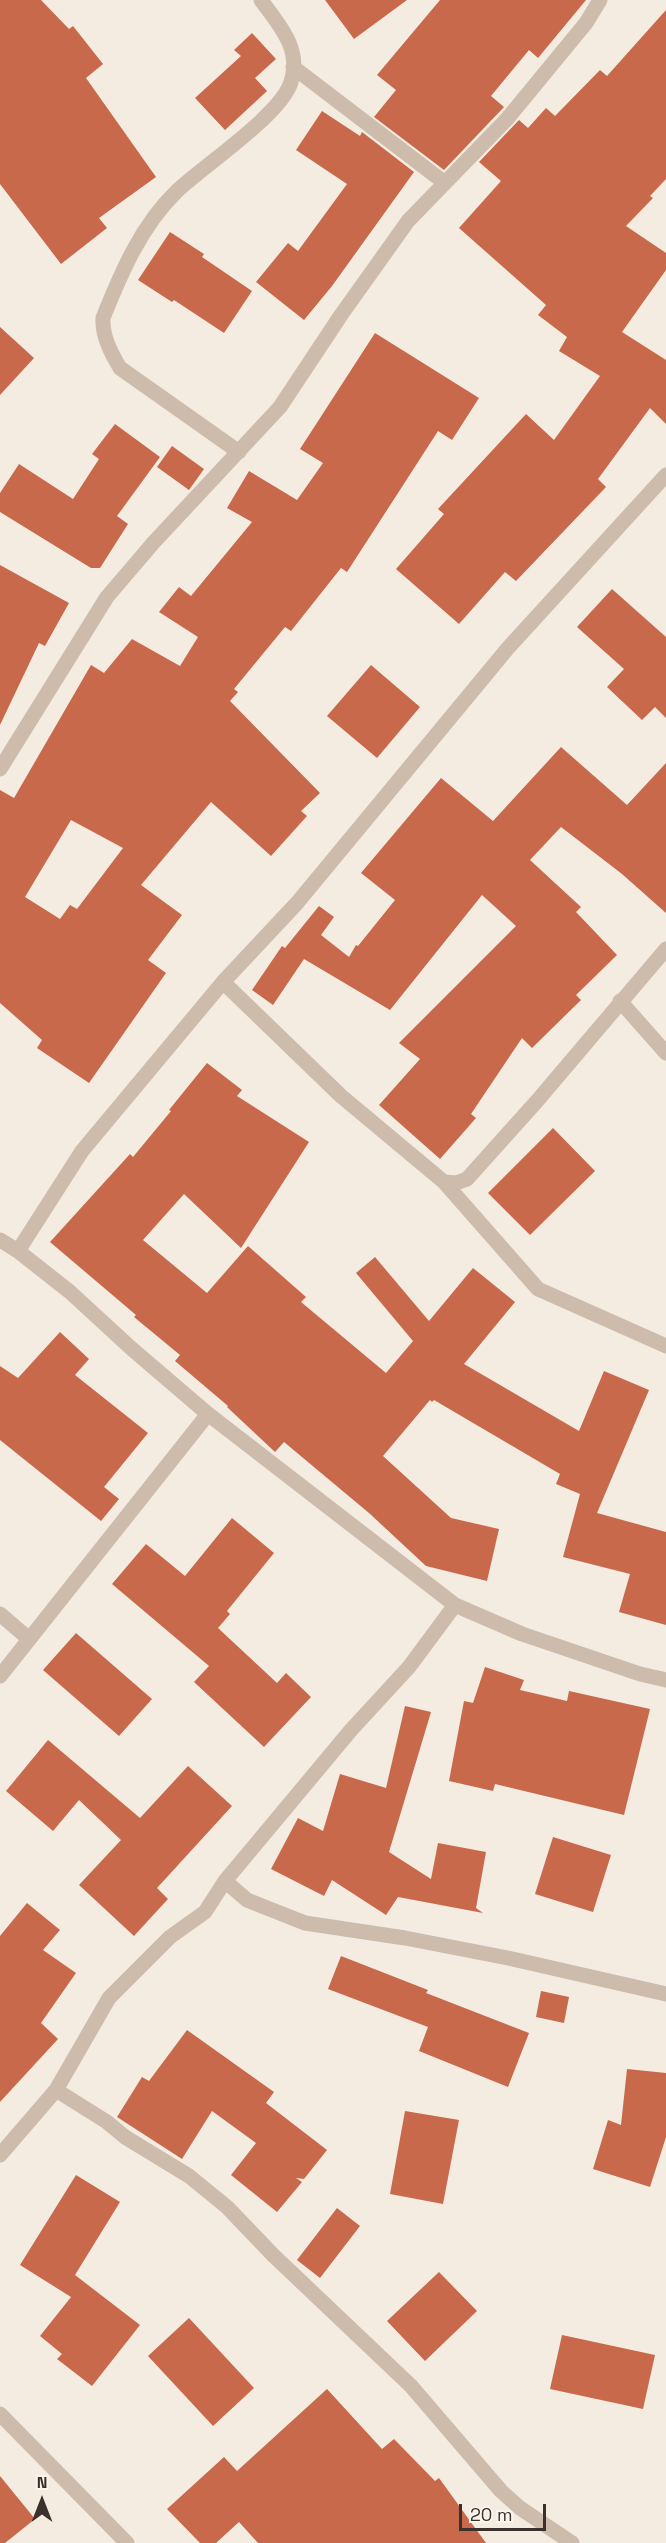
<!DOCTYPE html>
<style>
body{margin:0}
#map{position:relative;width:666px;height:2543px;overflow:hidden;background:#f4ebe1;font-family:"Space Grotesk",sans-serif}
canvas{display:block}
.north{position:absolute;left:12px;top:2471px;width:60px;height:60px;-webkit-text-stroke:4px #fbf5ee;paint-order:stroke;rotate:0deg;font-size:16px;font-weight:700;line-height:24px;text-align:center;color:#3b302b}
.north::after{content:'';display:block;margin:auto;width:21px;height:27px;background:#3b302b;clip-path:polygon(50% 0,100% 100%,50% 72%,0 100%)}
.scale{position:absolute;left:459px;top:2504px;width:87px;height:27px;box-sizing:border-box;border:3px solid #3b302b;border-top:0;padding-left:8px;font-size:18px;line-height:21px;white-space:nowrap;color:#3b302b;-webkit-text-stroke:4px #fbf5ee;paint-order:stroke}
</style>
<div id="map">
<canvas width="666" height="2543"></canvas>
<div class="north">N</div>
<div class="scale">20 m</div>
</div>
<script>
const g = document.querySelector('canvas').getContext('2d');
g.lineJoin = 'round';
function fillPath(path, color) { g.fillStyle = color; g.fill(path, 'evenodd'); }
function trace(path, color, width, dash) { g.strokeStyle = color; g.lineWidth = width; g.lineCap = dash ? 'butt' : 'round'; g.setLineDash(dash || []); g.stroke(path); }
const building = new Path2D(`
 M0 0H41L69 29 73 26 103 64 86 78 156 177 99 218 107 228 61 264 0 184Z
 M325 0H407L354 39Z
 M440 0H586L538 58 529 50 491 96 504 107 444 170 374 117 396 90 377 75Z
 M666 10V179L650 196 653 198 626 226 666 253V270L622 332 666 360V424L650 408 598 479 606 487 516 581 505 572 459 624 396 569 444 514 438 509 526 414 554 440 600 376 559 351 567 337 538 315 546 305 459 228 501 181 479 162 519 120 528 128 546 108 555 116 600 70 607 76Z
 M252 33 276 59 255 78 267 91 225 130 195 98 241 56 234 50Z
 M322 111 360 136 362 132 414 172 332 286 304 320 256 282 288 243 298 251 347 184 296 150Z
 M170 232 204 254 202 257 252 291 224 333 174 300 172 302 138 280Z
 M0 327 34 358 0 395Z
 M375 333 479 398 452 440 438 431 347 572 341 568 291 631 285 627 234 689 238 692 230 701 320 793 301 811 307 816 271 856 211 802 141 885 182 915 148 960 166 973 89 1083 37 1048 42 1040 0 1003V790L14 798 91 665 104 673 132 639 180 666 198 637 159 612 179 587 191 596 252 522 227 508 249 471 297 500 323 463 300 449ZM71 820 123 848 77 909 70 905 60 919 25 897Z
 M115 424 160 457 117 516 128 524 100 568H91L0 512V493L19 464 73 499 99 459 92 454Z
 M172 446 204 469 189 490 157 467Z
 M0 565 69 603 45 646 39 643 0 725Z
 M612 589 666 637V718L655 707 642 720 607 687 624 669 577 627Z
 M371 665 420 707 377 758 327 716Z
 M561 747 627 805 666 763V913L622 874 561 827 530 860 581 907 576 912 617 955 576 995 581 1000 532 1048 522 1038 471 1114 476 1118 440 1159 379 1105 420 1059 399 1043 516 926 482 895 390 1010 304 959 273 1005 252 990 282 946 285 948 319 906 334 917 321 935 349 957 356 945 358 946 395 900 361 873 441 778 493 821Z
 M207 1063 242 1090 237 1096 309 1142 241 1248 184 1194 143 1240 207 1293 248 1246 306 1297 301 1302 386 1373 413 1341 356 1273 375 1257 429 1321 473 1268 515 1302 464 1364 579 1431 604 1371 649 1390 597 1513 666 1532V1625L619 1612 630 1574 563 1557 580 1494 556 1484 560 1474 434 1400 432 1402 430 1400 383 1456 451 1518 499 1529 487 1581 426 1566 369 1513 284 1442 275 1452 227 1407 228 1406 175 1361 180 1355 134 1317 136 1315 50 1242 130 1154 133 1157 171 1111 169 1110Z
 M553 1128 595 1171 530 1235 488 1193Z
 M60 1332 89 1359 75 1375 148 1433 104 1487 119 1499 101 1521 0 1440V1366L18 1378Z
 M232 1518 274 1553 227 1611 230 1614 218 1628 277 1683 286 1673 311 1697 264 1747 194 1682 209 1666 112 1584 146 1544 185 1576Z
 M76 1633 152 1699 119 1736 43 1670Z
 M485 1667 524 1680 520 1690 567 1701 569 1691 650 1709 624 1815 495 1784 493 1791 449 1781 464 1701 473 1703Z
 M405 1706 431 1712 389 1852 431 1879 438 1843 486 1852 476 1908 483 1913 398 1897 386 1915 332 1880 324 1896 271 1869 298 1818 323 1831 340 1774 386 1788Z
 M48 1740 140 1818 188 1766 232 1806 157 1888 168 1899 134 1936 79 1885 121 1840 79 1800 53 1831 6 1791Z
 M553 1837 611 1855 593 1912 535 1894Z
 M27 1903 60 1930 43 1950 76 1973 41 2023 58 2039 0 2102V1936Z
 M341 1956 428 1990 426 1993 529 2033 508 2087 419 2051 428 2027 328 1989Z
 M541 1991 569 1997 564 2023 536 2017Z
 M187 2030 274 2092 266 2103 327 2150 304 2179 296 2178 302 2182 277 2212 231 2175 256 2143 212 2111 182 2159 117 2117 142 2077 149 2081Z
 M627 2069 666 2073V2137L650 2187 593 2169 608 2120 621 2125Z
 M405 2111 459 2120 443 2204 390 2194Z
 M76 2175 120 2202 75 2275 140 2325 92 2386 57 2359 62 2354 40 2336 71 2297 20 2265Z
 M337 2208 360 2226 320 2278 297 2260Z
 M439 2272 477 2311 425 2361 387 2321Z
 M189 2318 254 2388 213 2426 148 2356Z
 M562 2335 655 2355 643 2409 550 2389Z
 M327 2389 382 2449 394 2439 435 2481 439 2478 486 2543H258L239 2522 216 2543H200L167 2509 224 2457 237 2471Z
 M0 2476 35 2519 5 2543H0Z`);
const street = new Path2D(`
 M293 67 445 183
 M239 452 120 368C111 353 102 336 103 318 121 273 141 226 176 192 203 166 281 115 291 82 302 49 279 25 261 0
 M0 769 107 597 154 542 280 407 341 315 408 221 507 119 586 23 600 0
 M223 982 341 1096 444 1182 456 1183 467 1179 537 1101 666 949
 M620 1001 666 1053
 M444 1182 538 1289 666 1346
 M0 1240 18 1251 70 1292 132 1349 208 1414 455 1605 522 1634 640 1674 666 1680
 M18 1251 82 1151 223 982 297 903 508 648 666 475
 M0 1614 29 1639
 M0 1676 208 1414
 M225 1881 247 1900 305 1923 405 1938 508 1958 666 1994
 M56 2090 107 2122 125 2137 189 2176 227 2207 273 2255 411 2386 501 2491 520 2508 572 2543
 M0 2155 56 2090 109 1998 170 1937 205 1912 225 1881 351 1730 409 1667 455 1605
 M0 2414 127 2543`);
fillPath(building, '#c8694b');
trace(street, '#cdbbac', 15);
</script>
